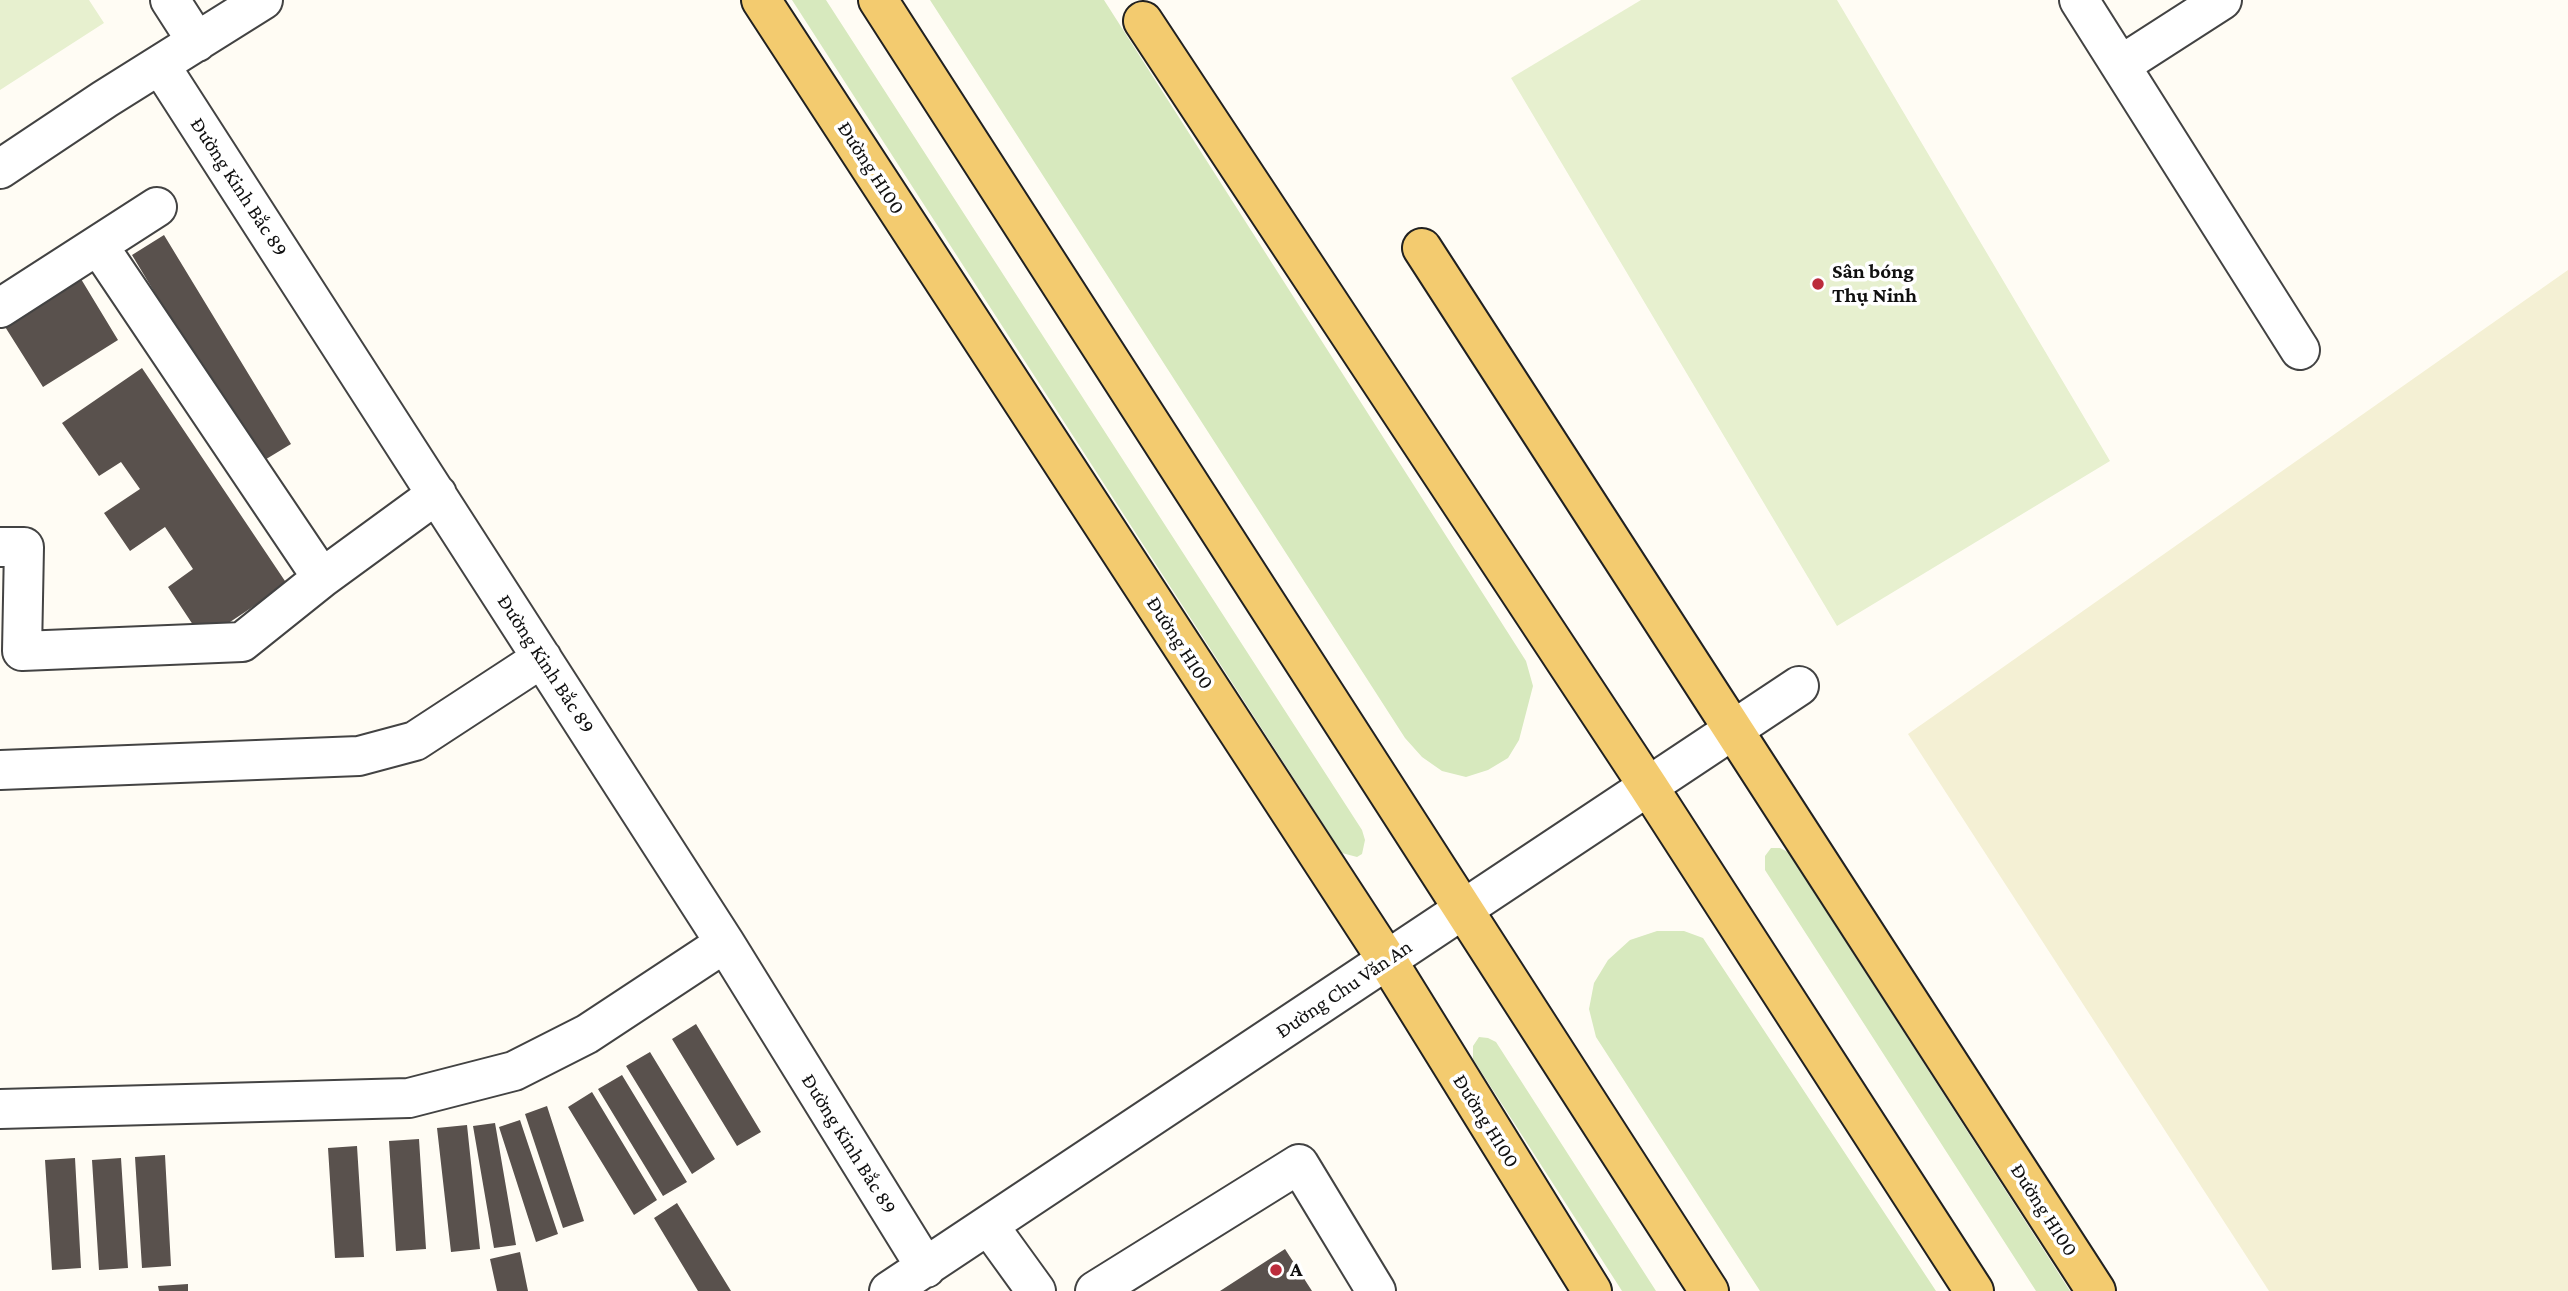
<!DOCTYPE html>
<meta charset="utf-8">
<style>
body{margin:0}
canvas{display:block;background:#fffcf4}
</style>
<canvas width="2568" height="1291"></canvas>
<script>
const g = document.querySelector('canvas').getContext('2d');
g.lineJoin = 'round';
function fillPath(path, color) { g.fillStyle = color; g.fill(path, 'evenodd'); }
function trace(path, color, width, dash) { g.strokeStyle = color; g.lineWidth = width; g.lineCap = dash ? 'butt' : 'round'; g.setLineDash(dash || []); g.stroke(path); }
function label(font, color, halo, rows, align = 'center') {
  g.font = font + ' "Crimson Pro",serif'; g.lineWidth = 7; g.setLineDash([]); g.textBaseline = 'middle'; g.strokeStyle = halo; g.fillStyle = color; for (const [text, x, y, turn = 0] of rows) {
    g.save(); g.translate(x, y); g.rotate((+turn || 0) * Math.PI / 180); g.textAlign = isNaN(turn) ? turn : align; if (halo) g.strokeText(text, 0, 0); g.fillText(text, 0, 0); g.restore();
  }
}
const farmland = new Path2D(`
 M2568 270V1291H2269L1908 734Z`);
const green = new Path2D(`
 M792 0H826L1362 830 1365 840 1362 854 1357 857 1342 853Z
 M930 0H1104L1526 661 1533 686 1519 740 1508 758 1488 770 1466 777 1442 771 1422 757 1405 738Z
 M1771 848H1780L1788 852 2070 1291H2036L1765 870V856Z
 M1657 931H1684L1703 938 1936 1291H1760L1596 1037 1589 1009 1594 983 1608 960 1630 940Z
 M1479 1037 1488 1038 1496 1042 1656 1291H1622L1473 1059V1046Z`);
const pitch = new Path2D(`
 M0 0H89L104 23 0 90Z
 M1641 0H1837L2110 461 1837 626 1511 78Z`);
const building = new Path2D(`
 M164 235 291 444 258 464 132 255Z
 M78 274 118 340 43 387 2 322Z
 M142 368 287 584 203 640 168 587 193 569 165 527 130 551 104 513 140 489 121 462 99 476 62 423Z
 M696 1024 761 1132 737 1146 672 1039Z
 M650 1052 715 1159 692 1174 626 1066Z
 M622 1075 687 1182 663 1196 598 1089Z
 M592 1092 657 1200 634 1215 568 1107Z
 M547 1106 584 1221 563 1228 525 1114Z
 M520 1120 558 1234 536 1242 499 1127Z
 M495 1123 516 1245 494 1248 473 1126Z
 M467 1125 480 1249 451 1252 437 1128Z
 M419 1139 426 1249 396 1251 389 1141Z
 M357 1146 364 1257 335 1258 328 1148Z
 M165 1155 171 1266 142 1268 135 1157Z
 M75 1158 81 1268 52 1270 45 1160Z
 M121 1158 128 1268 99 1270 92 1160Z
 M677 1203 731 1291H698L654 1218Z
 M1285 1249 1312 1291H1220Z
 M520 1252 528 1291H497L490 1259Z
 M188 1284V1291H159L158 1286Z`);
const minor = new Path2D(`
 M170 0 197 42
 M2079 0 2300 350
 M160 65 725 943 926 1268
 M2121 65 2222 0
 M0 169 105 99 263 0
 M98 245 322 578
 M0 308 157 207
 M0 547H24L22 651 242 642 322 578 437 494
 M0 770 359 756 415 741 542 658
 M0 1109 409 1098 514 1071 587 1034 725 943
 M989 1226 1036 1291
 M889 1291 1799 686
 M1095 1291 1299 1164 1376 1291`);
const major = new Path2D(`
 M761 0 1387 960 1592 1291
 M878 0 1709 1291
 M1143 21 1648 786 1974 1291
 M1422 248 2096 1291`);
const markers = [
 [1818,284,7,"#bc2c3c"],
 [1276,1270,7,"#bc2c3c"]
];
const streetNames = [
 ["Đường H100",871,168,57],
 ["Đường Kinh Bắc 89",239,187,57],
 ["Đường H100",1180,643,57],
 ["Đường Kinh Bắc 89",546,664,57],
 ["Đường Chu Văn An",1344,989,-34],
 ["Đường H100",1486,1121,58],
 ["Đường Kinh Bắc 89",849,1144,58],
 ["Đường H100",2044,1210,57]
];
const poiNames = [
 ["Sân bóng",1832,272],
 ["Thụ Ninh",1832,296],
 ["A",1290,1270]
];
fillPath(farmland, '#f4f0d4');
fillPath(green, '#d7e9be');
fillPath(pitch, '#e7f0cf');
fillPath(building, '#59514d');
trace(minor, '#434343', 42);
trace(major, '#212121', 42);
trace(minor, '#fff', 38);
trace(major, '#f3cb6f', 38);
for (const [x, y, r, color] of markers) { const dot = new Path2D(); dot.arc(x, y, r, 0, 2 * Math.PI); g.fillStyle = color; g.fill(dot); trace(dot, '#fff', 2.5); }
label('21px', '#101010', '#fff', streetNames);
label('bold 21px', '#101010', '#fff', poiNames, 'left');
</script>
